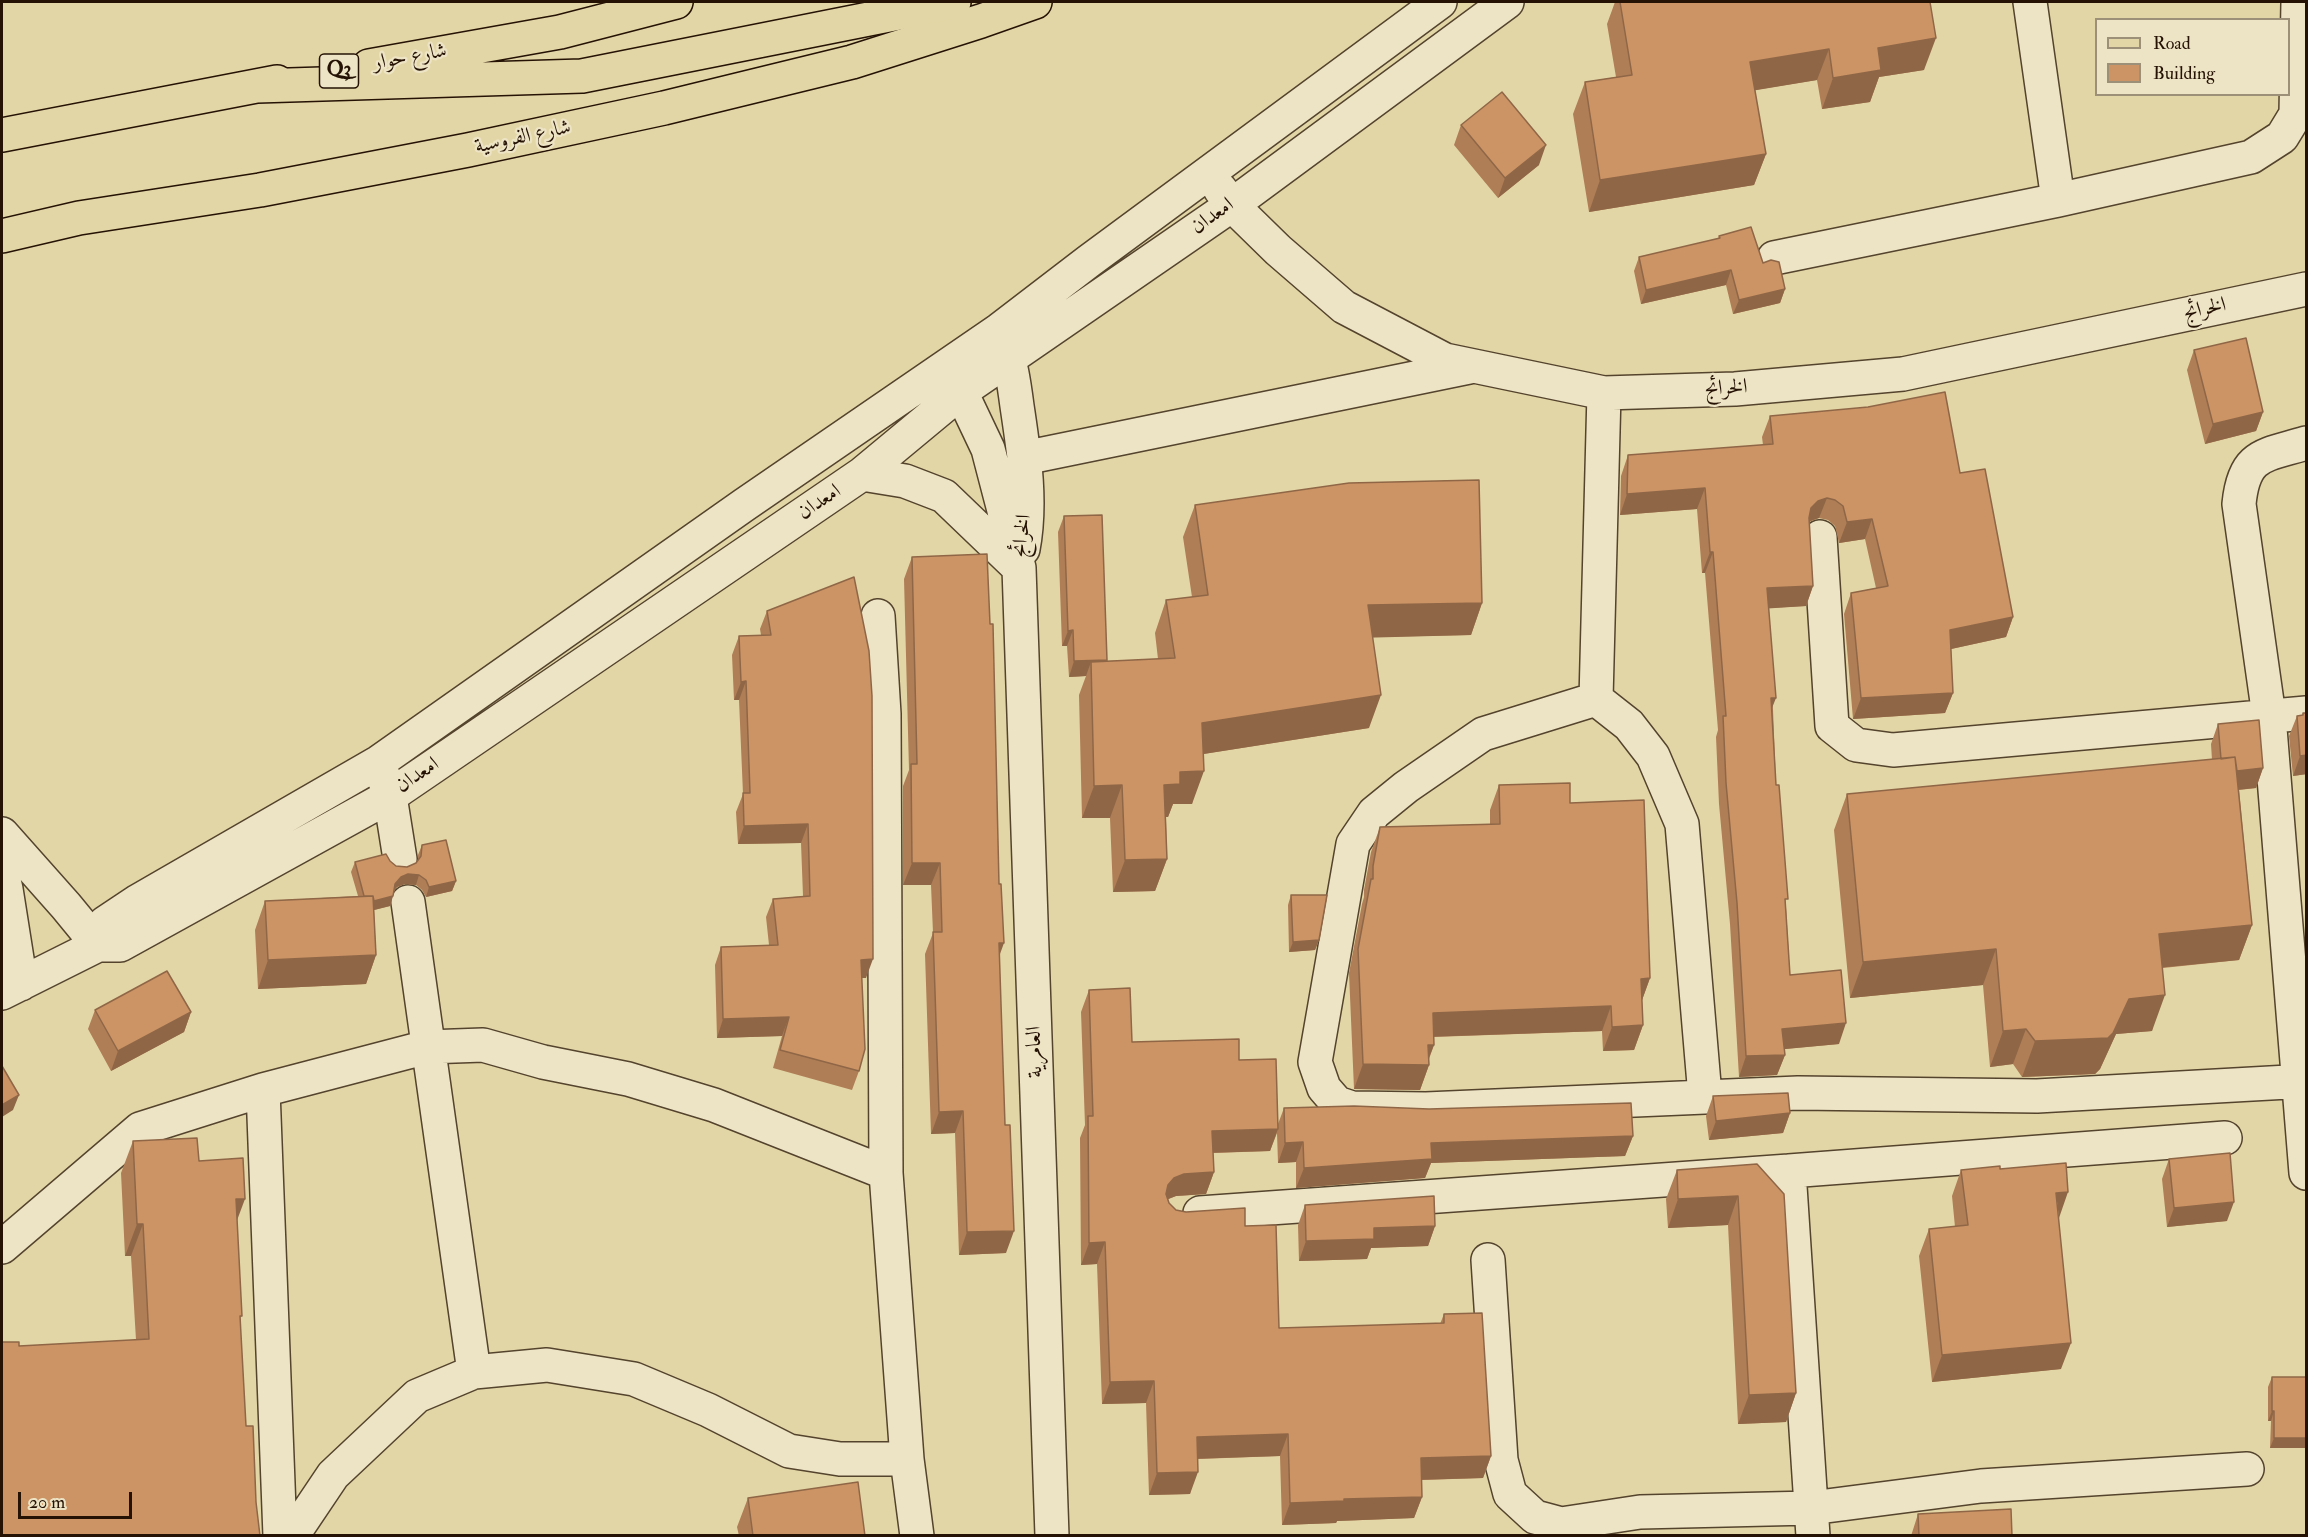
<!DOCTYPE html>
<meta charset="utf-8">
<style>
body{margin:0}
#map{position:relative;width:2308px;height:1537px;overflow:hidden;background:#e3d6a6;font-family:"IM FELL Double Pica",serif}
canvas{display:block}
.frame{position:absolute;inset:0;border:3px solid #251205;pointer-events:none}
.legend{position:absolute;left:2095px;top:18px;width:195px;height:78px;box-sizing:border-box;background:#ede4c5;border:2px solid #9d9078;margin:0;padding:8px 10px;list-style:none;font-size:18px;color:#251205}
.legend li{display:flex;align-items:center;gap:12px;height:30px}
.legend b{width:30px;border:2px solid #9d9078}
.scale{position:absolute;left:18px;top:1492px;width:114px;height:27px;box-sizing:border-box;border:3px solid #251205;border-top:0;padding-left:8px;font-size:18px;line-height:21px;white-space:nowrap;color:#251205;-webkit-text-stroke:4px #ede4c5;paint-order:stroke}
</style>
<div id="map">
<canvas width="2308" height="1537"></canvas>
<div class="frame"></div>
<ul class="legend">
<li><b style="height:8px;background:#e3d6a6"></b>Road</li>
<li><b style="height:16px;background:#cc9365"></b>Building</li>
</ul>
<div class="scale">20 m</div>
</div>
<script>
const g = document.querySelector('canvas').getContext('2d');
g.lineJoin = 'round';
function trace(path, color, width, dash) { g.strokeStyle = color; g.lineWidth = width; g.lineCap = dash ? 'butt' : 'round'; g.setLineDash(dash || []); g.stroke(path); }
function fillPath(path, color) { g.fillStyle = color; g.fill(path, 'evenodd'); }
function label(font, color, halo, rows, align = 'center') {
  g.font = font + ' "IM FELL Double Pica",Amiri,serif'; g.lineWidth = 4.5; g.setLineDash([]); g.textBaseline = 'middle'; g.strokeStyle = halo; g.fillStyle = color; for (const [text, x, y, turn = 0] of rows) {
    g.save(); g.translate(x, y); g.rotate((+turn || 0) * Math.PI / 180); g.textAlign = isNaN(turn) ? turn : align; if (halo) g.strokeText(text, 0, 0); g.fillText(text, 0, 0); g.restore();
  }
}
const minor = new Path2D(`
 M2030 2 2058 200
 M1220 189 1232 205 1278 250 1344 307 1445 360 1604 393 1735 389 1903 374 2306 289
 M1774 258 2058 200 2251 157 2282 137 2296 114 2298 2
 M1002 339C1011 361 1014 383 1017 406 1024 453 1032 502 1023 549
 M951 371 988 449 1019 568 1052 1536
 M1604 393 1596 699 1629 725 1653 756 1682 824 1705 1096
 M2306 443C2264 456 2244 453 2239 504L2269 716 2306 1173
 M1024 458 1469 367
 M862 474 905 481 944 496 1018 567
 M1820 537 1832 726 1856 745 1893 750 2306 713
 M878 616 884 714 886 1173 907 1459 917 1536
 M1596 699 1483 734 1406 787 1374 813 1353 844 1315 1062 1324 1088 1337 1103 1352 1108 1426 1109 1798 1093 2037 1096 2306 1081
 M383 775 390 796 400 859
 M2 834 66 906 98 945
 M2 872 6 889 21 984
 M408 902 474 1372
 M98 945 105 923 138 901 379 762 744 505 999 330 1089 261 1440 2
 M2 993 98 945H120L390 796 862 474 962 391 1232 205 1507 2
 M263 1090 280 1536
 M1789 1171 2225 1138
 M1200 1213 1789 1171 1813 1536
 M2 1247 140 1129 263 1090 427 1047 483 1045 543 1062 628 1079 714 1105 886 1173
 M1488 1260 1501 1460 1510 1494 1535 1517 1561 1524 1640 1512 1811 1508 1981 1486 2247 1469
 M292 1536 333 1475 417 1396 474 1372 547 1365 634 1379 708 1410 789 1451 840 1459H907`);
const major = new Path2D(`
 M2 236 79 218 260 190 468 150 664 108 852 62 981 21 1035 2`);
const highway = new Path2D(`
 M369 66 560 32 676 2
 M257 86 582 76 954 2
 M2 135 277 82`);
const wall = new Path2D(`
 M1615 2H1930L1924 70 1879 77 1870 102 1822 109 1817 80 1755 90 1766 154 1754 185 1589 212 1573 114 1585 82 1616 77 1607 24Z
 M1461 125 1539 165 1498 198 1454 145Z
 M1719 236 1763 263 1785 289 1780 303 1733 314 1726 285 1641 304 1634 271 1639 257 1718 239Z
 M2194 350 2263 412 2256 431 2205 444 2187 370Z
 M1770 416 1960 473 2013 617 2006 637 1951 649 1953 693 1945 713 1853 719 1844 614 1851 593 1876 588 1865 539 1839 543 1835 526 1828 520 1819 518 1809 522 1813 586 1806 606 1769 608 1776 785 1786 907 1790 975 1839 1044 1784 1049 1785 1055 1777 1075 1739 1077 1730 924 1719 804 1716 737 1718 730 1705 573H1702L1697 509 1620 515 1621 476 1628 455 1763 445 1762 437Z
 M1195 505 1482 603 1471 635 1373 637 1369 728 1203 754 1192 804H1173L1168 817H1166L1167 859 1155 891 1113 892 1110 818H1082L1079 695 1086 676 1069 677 1067 646H1062L1058 532 1064 516 1106 661 1158 659 1155 633 1166 600 1192 597 1183 537Z
 M912 557 999 956 1006 1253 959 1255 955 1133 931 1134 925 954 933 933 931 885H903V786L909 770 904 579Z
 M767 611 866 978H862L859 1071 852 1090 773 1068 782 1036 717 1038 715 965 721 947 769 945 766 917 773 899 803 896 801 843 738 844 736 812 743 794 739 700H734L732 655 739 636 761 635 760 629Z
 M2303 713 2307 774 2293 776 2289 736 2297 716H2302Z
 M2218 724 2263 768 2256 788 2239 790 2252 925 2239 960 2163 968 2152 1031 2116 1034 2100 1069 2095 1074 2022 1077 2013 1064 1990 1067 1983 985 1850 998 1834 830 1847 794 2212 760 2211 744Z
 M1499 785 1570 803 1650 978 1642 1000 1643 1025 1634 1050 1603 1051 1602 1031 1433 1037 1434 1045 1429 1059V1065L1420 1090 1354 1089 1349 973 1362 904 1364 897V890L1371 852 1380 827 1490 824V810Z
 M422 845 456 881 452 891 426 897 422 890 416 885 405 884 397 887 394 891 390 906 374 910 376 955 366 984 258 989 255 930 265 901 358 896 351 872 355 862 390 861 396 866 407 867 416 863 418 860V855Z
 M1291 895 1319 940 1315 950 1289 952 1288 905Z
 M1089 990 1132 1042 1239 1060 1278 1124 1284 1108 1633 1136 1625 1156 1431 1163 1425 1178 1296 1188V1162L1278 1163 1277 1133 1270 1151 1213 1153 1214 1172 1206 1194 1176 1196 1168 1199 1169 1203 1176 1210 1245 1226 1279 1328 1440 1324 1444 1314 1491 1456 1483 1478 1422 1480V1497L1414 1518 1337 1521 1336 1523 1282 1525 1280 1456 1198 1459 1190 1494 1149 1495 1146 1403 1102 1404 1097 1264 1081 1265 1080 1138 1085 1125 1081 1012Z
 M95 1010 191 1012 184 1032 111 1071 88 1029Z
 M1713 1096 1790 1113 1783 1133 1709 1140 1706 1116Z
 M133 1141 199 1161 237 1220 242 1316 2 1536 19 1346 136 1340 131 1256H125L121 1173Z
 M2169 1159 2227 1221 2167 1227 2162 1179Z
 M1757 1164 1796 1393 1786 1422 1738 1424 1728 1225 1668 1228 1666 1199 1677 1170Z
 M2000 1169 2058 1218 2061 1369 1932 1382 1919 1256 1929 1229 1955 1227 1952 1196 1961 1170Z
 M1305 1205 1435 1226 1428 1246 1371 1248 1367 1259 1299 1261 1298 1225Z
 M2272 1377H2307V1445L2305 1448H2270L2271 1421H2268V1387Z
 M748 1498 865 1536H739L737 1527Z
 M1918 1514 2012 1536H1911Z`);
const shadedWall = new Path2D(`
 M1936 38 1924 70 1879 77 1870 102 1822 109 1833 78 1878 48Z
 M1829 49 1817 80 1739 93 1750 62Z
 M1546 145 1539 165 1498 198 1505 178Z
 M1766 154 1754 185 1589 212 1600 180Z
 M1731 270 1726 285 1641 304 1646 290Z
 M1785 289 1780 303 1733 314 1739 300Z
 M2263 412 2256 431 2205 444 2213 424Z
 M1705 488 1697 509 1620 515 1627 494Z
 M1827 498 1819 518 1810 521 1804 528 1811 508 1818 501Z
 M1872 519 1865 539 1839 543 1847 522Z
 M1710 552H1713L1705 573H1702Z
 M1813 586 1806 606 1760 609 1767 588Z
 M1482 603 1471 635 1357 638 1368 605Z
 M2013 617 2006 637 1942 651 1950 630Z
 M1073 630 1067 646H1062L1068 631Z
 M1107 660 1101 676 1091 662 1086 676 1069 677 1074 661Z
 M746 681 739 700H734L741 682Z
 M1953 693 1945 713 1853 719 1861 698Z
 M1381 695 1369 728 1191 756 1202 723Z
 M1771 698H1776L1768 718Z
 M2307 755V774L2293 776 2300 756Z
 M2263 768 2256 788 2215 792 2223 772Z
 M1204 771 1192 804H1173L1168 817H1153L1164 785 1180 772Z
 M1122 785 1110 818H1082L1094 786Z
 M808 824 801 843 738 844 744 826Z
 M1167 859 1155 891 1113 892 1125 860Z
 M912 863H940L931 885H903Z
 M408 874 419 875 416 885 405 884 397 887 391 894 395 884 401 877Z
 M456 881 452 891 426 897 429 887Z
 M393 896 390 906 362 913 365 903Z
 M2252 925 2239 960 2146 969 2159 934Z
 M1319 940 1315 950 1289 952 1293 942Z
 M999 943H1004L996 965Z
 M1996 949 1983 985 1850 998 1863 962Z
 M376 955 366 984 258 989 268 960Z
 M873 959 866 978H854L861 960Z
 M1650 978 1641 1003V979Z
 M2165 995 2152 1031 2116 1034 2100 1069 2095 1074 2022 1077 2035 1041 2129 999Z
 M1611 1006 1602 1031 1424 1037 1433 1013Z
 M191 1012 184 1032 111 1071 118 1051Z
 M789 1017 782 1036 717 1038 723 1019Z
 M1846 1023 1839 1044 1775 1050 1782 1029Z
 M1643 1025 1634 1050 1603 1051 1612 1027Z
 M2026 1029 2013 1064 1990 1067 2003 1031Z
 M1428 1045H1434L1426 1065H1429L1420 1090 1354 1089 1363 1064Z
 M1785 1055 1777 1075 1739 1077 1746 1056Z
 M19 1095 13 1110 2 1117V1105Z
 M963 1111 955 1133 931 1134 939 1112Z
 M1790 1113 1783 1133 1709 1140 1716 1121Z
 M1278 1129 1270 1151 1204 1153 1212 1131Z
 M1633 1136 1625 1156 1431 1163 1425 1178 1296 1188 1304 1168 1431 1143Z
 M1303 1142 1296 1162 1278 1163 1285 1143Z
 M1214 1172 1206 1194 1176 1196 1166 1200 1160 1207 1168 1185 1174 1178 1184 1174Z
 M2068 1192 2059 1218 2056 1193Z
 M1738 1196 1728 1225 1668 1228 1678 1199Z
 M236 1199H245L233 1231Z
 M2234 1202 2227 1221 2167 1227 2174 1208Z
 M137 1224H143L131 1256H125Z
 M1435 1226 1428 1246 1371 1248 1367 1259 1299 1261 1306 1241 1374 1228Z
 M1014 1231 1006 1253 959 1255 967 1232Z
 M1105 1242 1097 1264 1081 1265 1089 1243Z
 M2071 1343 2061 1369 1932 1382 1942 1355Z
 M1154 1381 1146 1403 1102 1404 1110 1382Z
 M1796 1393 1786 1422 1738 1424 1749 1395Z
 M2272 1411H2274L2271 1421H2268Z
 M1288 1434 1280 1456 1189 1459 1197 1437Z
 M2274 1438H2307V1445L2305 1448H2270Z
 M1491 1456 1483 1478 1413 1480 1421 1458Z
 M1198 1472 1190 1494 1149 1495 1157 1473Z
 M1422 1497 1414 1518 1337 1521 1336 1523 1282 1525 1290 1503 1344 1499Z`);
const building = new Path2D(`
 M1620 2H1930L1936 38 1878 48 1881 70 1833 78 1829 49 1750 62 1766 154 1600 180 1585 82 1632 75Z
 M1502 92 1546 145 1505 178 1461 125Z
 M1751 227 1763 263 1771 260 1779 262 1785 289 1739 300 1731 270 1646 290 1639 257 1720 238 1719 236Z
 M2246 338 2263 412 2213 424 2194 350Z
 M1945 392 1960 473 1985 469 2013 617 1950 630 1953 693 1861 698 1851 593 1888 586 1872 519 1847 522 1843 506 1835 500 1827 498 1818 501 1811 508 1809 518 1813 586 1767 588 1776 698H1771L1776 785H1779L1788 899H1785L1790 975 1841 970 1846 1023 1782 1029 1785 1055 1746 1056 1737 903 1726 783 1723 716H1726L1713 552H1710L1705 488 1627 494 1628 455 1773 444 1770 416 1868 407Z
 M1479 480 1482 603 1368 605 1381 695 1202 723 1204 771 1180 772V784L1164 785 1167 859 1125 860 1122 785 1094 786 1091 662 1175 658 1166 600 1208 595 1195 505 1349 483Z
 M1102 515 1107 660 1074 661 1073 630 1068 631 1064 516Z
 M987 554 990 624H993L999 884H1001L1004 943H999L1005 1125H1010L1014 1231 967 1232 963 1111 939 1112 933 932H942L940 863H912L911 764H917L912 557Z
 M854 577 869 651 872 696 873 959 861 960 865 1049 859 1071 780 1050 789 1017 723 1019 721 947 778 945 773 899 810 896 808 824 744 826 743 793H750L746 681 741 682 739 636 771 635 767 611Z
 M2303 713H2307V755L2300 756 2297 716 2303 715Z
 M2259 720 2263 768 2237 771 2235 757 2221 759 2218 724Z
 M2235 757 2252 925 2159 934 2165 995 2129 999 2113 1033 2108 1038 2035 1041 2026 1029 2003 1031 1996 949 1863 962 1847 794Z
 M1570 783V803L1644 800 1650 978 1641 979 1643 1025 1612 1027 1611 1006 1433 1013 1434 1045H1428L1429 1065 1363 1064 1358 949 1371 879H1373V866L1380 827 1500 824 1499 785Z
 M446 840 456 881 429 887 426 880 419 875 408 874 401 877 395 884 393 896 374 901 373 896H364L355 862 386 854 390 861 396 866 407 867 416 863 421 856 422 845Z
 M1291 895H1327L1319 940 1293 942Z
 M373 896 376 955 268 960 265 901Z
 M167 971 191 1012 118 1051 95 1010Z
 M1130 988 1132 1042 1239 1039V1060L1276 1059 1278 1129 1212 1131 1214 1172 1184 1174 1174 1178 1168 1185 1166 1194 1169 1203 1176 1210 1186 1212 1245 1208V1226L1276 1225 1279 1328 1444 1323V1314L1482 1313 1491 1456 1421 1458 1422 1497 1344 1499V1501L1290 1503 1288 1434 1197 1437 1198 1472 1157 1473 1154 1381 1110 1382 1105 1242 1089 1243 1088 1116H1093L1089 990Z
 M2 1066 19 1095 2 1105Z
 M1788 1093 1790 1113 1716 1121 1713 1096Z
 M1631 1103 1633 1136 1431 1143 1432 1159 1304 1168 1303 1142 1285 1143 1284 1108 1354 1106 1429 1109Z
 M197 1138 199 1161 243 1158 245 1199H236L242 1316H240L246 1426H253L256 1502 260 1536H2V1342H19V1346L149 1339 143 1224H137L133 1141Z
 M2230 1153 2234 1202 2174 1208 2169 1159Z
 M2066 1163 2068 1192 2056 1193 2071 1343 1942 1355 1929 1229 1968 1225 1961 1170 2000 1166V1169Z
 M1757 1164 1784 1194 1796 1393 1749 1395 1738 1196 1678 1199 1677 1170Z
 M1434 1196 1435 1226 1374 1228V1239L1306 1241 1305 1205Z
 M2272 1377H2307V1438H2274V1411H2272Z
 M858 1482 865 1536H753L748 1498Z
 M2011 1509 2012 1536H1919L1918 1514Z`);
const shields = [
 [339,71,39]
];
const shieldNames = [
 ["Q3",339,71]
];
const streetNames = [
 ["شارع حوار",410,58,-10],
 ["شارع الفروسية",523,138,-12],
 ["امعدان",1213,217,-35],
 ["الخرائج",2205,310,-12],
 ["الخرائج",1726,389,-3],
 ["امعدان",820,503,-34],
 ["الخرائج",1023,536,-83],
 ["امعدان",418,776,-34],
 ["العامرية",1036,1052,-92]
];
trace(minor, '#54432d', 36);
trace(major, '#251205', 36);
trace(highway, '#251205', 36);
trace(minor, '#ede4c5', 33);
trace(major, '#e3d6a6', 33);
trace(highway, '#e3d6a6', 33);
fillPath(wall, '#af7e57');
fillPath(shadedWall, '#8f6747');
fillPath(building, '#cc9365');
trace(building, '#8f6747', 1.5);
for (const [x, y, w] of shields) { const box = new Path2D(); box.roundRect(x - w / 2, y - 17, w, 34, 4.5); g.fillStyle = '#ede4c5'; g.fill(box); trace(box, '#251205', 1.5); }
label('bold 20px', '#251205', null, shieldNames);
label('21px', '#251205', '#ede4c5', streetNames);
</script>
